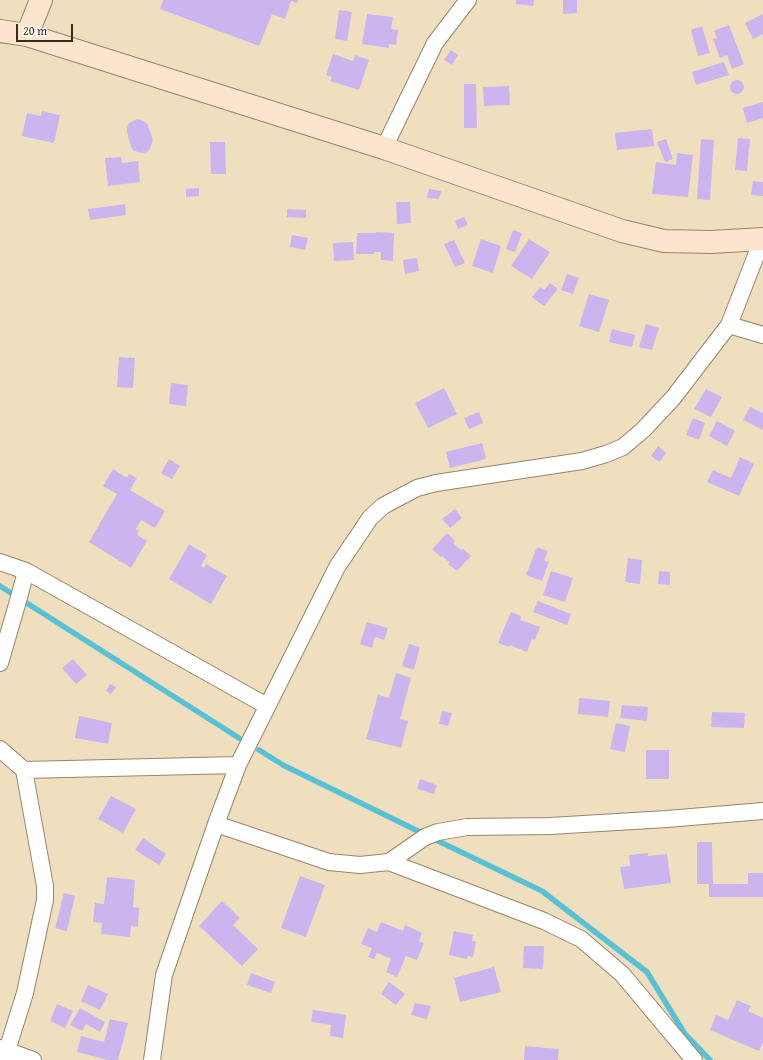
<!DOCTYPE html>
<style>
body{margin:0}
#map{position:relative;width:763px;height:1060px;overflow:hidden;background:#f0dfbe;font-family:"Gentium Book Plus",serif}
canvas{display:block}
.scale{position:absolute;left:16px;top:24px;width:57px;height:18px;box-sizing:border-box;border:2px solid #3b2a1e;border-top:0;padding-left:5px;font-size:12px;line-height:14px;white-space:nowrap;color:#3b2a1e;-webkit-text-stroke:3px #fdfcf7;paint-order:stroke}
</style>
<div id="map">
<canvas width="763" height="1060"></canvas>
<div class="scale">20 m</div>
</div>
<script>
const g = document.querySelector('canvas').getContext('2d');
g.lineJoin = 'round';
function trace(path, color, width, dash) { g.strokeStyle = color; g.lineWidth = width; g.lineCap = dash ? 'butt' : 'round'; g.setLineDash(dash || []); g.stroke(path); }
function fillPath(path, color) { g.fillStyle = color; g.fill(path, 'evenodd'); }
const stream = new Path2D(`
 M0 586 239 738
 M259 750 283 765 424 834
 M432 838 542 891 647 972 685 1034 710 1060`);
const building = new Path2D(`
 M163 0H298L297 3 291 1 285 19 272 14 259 46 160 9Z
 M516 0H534L533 6 516 4Z
 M563 0H577V13L563 14Z
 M339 10 352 12 347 41 335 39Z
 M367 14 393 17 391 29 398 30 396 45 389 44V48L362 44Z
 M763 14V34L753 39 745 23Z
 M729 25 744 64 732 69 727 55 720 58 713 39 717 38 714 31Z
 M702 26 710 53 698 56 691 30Z
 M451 50 458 55 452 65 444 60Z
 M333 54 353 61 355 55 369 60 359 90 330 81 332 77 326 75Z
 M724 62 729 75 696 85 692 72Z
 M730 87a7 7 0 1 1 14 0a7 7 0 1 1-14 0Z
 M464 84H476L477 128H464Z
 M509 86 510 105 484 106 483 87Z
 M763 102V118L747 123 743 108Z
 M42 111 60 115 54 143 22 136 27 113 41 116Z
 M137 119 141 120 145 122 148 125 153 140 150 148 147 152 143 153 134 151 131 147 127 132V128L129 123Z
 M652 129 654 146 617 150 615 133Z
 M738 138 750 139 747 171 735 170Z
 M666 139 673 159 665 162 657 142Z
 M701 139 714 140 710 200 697 199Z
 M210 142H225L226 174H211Z
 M677 153 693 155 688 197 652 194 656 162 676 165Z
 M121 157 122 163 138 161 140 182 108 186 105 158Z
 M753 181 763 182V196L751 195Z
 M199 188V196L186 197V189Z
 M429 189 441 191 439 199 427 198Z
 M396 202H410L411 223 397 224Z
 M125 204 126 215 90 220 88 209Z
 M287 209 306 210V218L287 217Z
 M464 217 468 225 458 229 455 221Z
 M513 230 522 233 515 252 506 249Z
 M376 232 394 233 393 261 381 260V252H374V254H356L357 233H376Z
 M292 235 308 238 305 250 290 247Z
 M481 239 501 246 493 273 472 266Z
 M529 239 550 252 532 279 511 266Z
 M454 240 465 263 455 267 444 244Z
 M353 242 354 260 334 261 333 243Z
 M417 258 419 271 405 274 403 260Z
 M567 274 579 278 573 294 561 290Z
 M550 283 558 289 544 306 532 297 540 287 544 290Z
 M589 294 609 300 599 332 579 326Z
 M646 324 659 328 652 350 639 347Z
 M612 329 635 335 632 347 609 342Z
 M119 357 135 358 133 388 117 387Z
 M171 383 188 385 186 406 169 404Z
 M444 388 457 414 428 428 415 403Z
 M706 389 722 397 711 417 694 409Z
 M750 407 763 413V430L743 420Z
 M479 412 483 423 469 429 464 418Z
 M693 418 705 423 699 440 686 435Z
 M717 421 735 431 727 446 709 436Z
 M482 443 486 459 450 468 446 452Z
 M658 446 666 453 660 462 651 456Z
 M740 457 754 464 739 496 707 482 713 470 731 478Z
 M169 459 180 466 172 479 161 473Z
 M113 469 127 478 129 474 137 478 130 490 165 511 155 528 141 520 136 529 139 531 137 535 147 541 131 568 89 542 117 494 103 486Z
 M455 509 462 518 450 528 442 519Z
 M447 533 455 541 453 543 461 550 462 548 471 556 457 571 448 564 450 563 442 556 441 557 432 549Z
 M189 544 207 555 201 566 204 568 206 564 227 576 211 604 169 579Z
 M537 547 548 551 544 560 549 562 542 581 526 575Z
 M628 558 642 560 640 584 625 582Z
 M551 571 573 578 565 602 543 595Z
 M659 571 670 572V585L658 584Z
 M538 601 571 614 567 625 533 612Z
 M511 612 521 616 520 620 540 627 535 640 532 639 527 652 510 645 509 647 498 643Z
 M367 622 388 628 384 640 375 637 372 648 360 644Z
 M409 644 420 647 414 670 402 666Z
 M73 659 87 675 76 684 62 668Z
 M396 673 411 678 400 719 408 721 401 748 366 739 378 695 389 698Z
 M110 684 116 687 111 694 106 691Z
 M579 698 610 701 608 717 578 714Z
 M622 705 648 707 647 721 620 718Z
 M442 711 452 713 448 726 439 724Z
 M712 712 745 713 744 728 711 727Z
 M79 716 112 723 108 744 75 738Z
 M616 723 630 726 625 752 610 749Z
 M646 750H669V779H646Z
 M420 779 437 785 434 794 417 789Z
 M111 796 136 809 123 833 98 819Z
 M143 838 166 854 159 865 135 850Z
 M697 842H712L713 884H748V873H763V897H709V884H697Z
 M648 853V856L667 854 671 883 624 889 620 867 630 866 629 855Z
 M300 876 325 885 306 937 281 928Z
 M107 877 135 880 133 907 139 908 138 927 131 926 130 937 101 934 102 923 93 922 95 903 104 904Z
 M64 893 75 896 67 931 55 928Z
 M222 901 240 918 233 925 258 949 242 966 199 926Z
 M381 922 403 931 405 925 422 933 419 941 424 943 417 960 406 956 397 977 386 972 391 959 377 953 374 959 368 957 372 948 361 944 368 928 377 932Z
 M454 931 473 935 472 941 476 942 473 957 468 956 467 959 449 955Z
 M524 946H544L543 969 523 968Z
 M494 967 501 992 460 1002 454 978Z
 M251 973 275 982 271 993 247 985Z
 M389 982 405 994 396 1005 381 994Z
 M88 985 108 994 100 1010 81 1001Z
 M737 1000 751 1006 748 1011 763 1018V1042L759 1051 710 1030 716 1015 728 1020Z
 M415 1003 431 1006 427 1019 411 1015Z
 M57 1004 73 1011 65 1028 50 1021Z
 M80 1008 105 1022 100 1032 86 1024 82 1031 70 1025Z
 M313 1010 346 1015 343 1038 330 1036 331 1025 311 1022Z
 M110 1019 128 1023 118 1060H108L77 1052 81 1036 104 1042Z
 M525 1046 559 1049 558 1060H524Z`);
const street = new Path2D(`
 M384 148 435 43 468 0
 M729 325 763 335
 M0 562 26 571 267 706
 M0 663 18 601 26 571
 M0 749 24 770 45 886V900L25 993 4 1060
 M24 770 238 765
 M216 824 329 862 360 865 389 862 425 837 438 832 467 827 550 826 667 819 763 811
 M389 862 544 921 581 939 622 974 694 1060
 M0 1048 33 1060
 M152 1060 164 975 216 824 238 765 337 567 370 518 383 506 417 488 436 483 582 461 606 454 623 447 643 430 673 398 729 325 762 240`);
const secondary = new Path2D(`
 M0 31 27 35 384 148 622 231 664 241 711 242 763 239
 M27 35 41 0`);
trace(stream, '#58c1d5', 5.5);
fillPath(building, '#ccb5ee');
trace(street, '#96846e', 18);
trace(secondary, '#96846e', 24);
trace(street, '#fff', 16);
trace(secondary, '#fbe5cf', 22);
</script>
